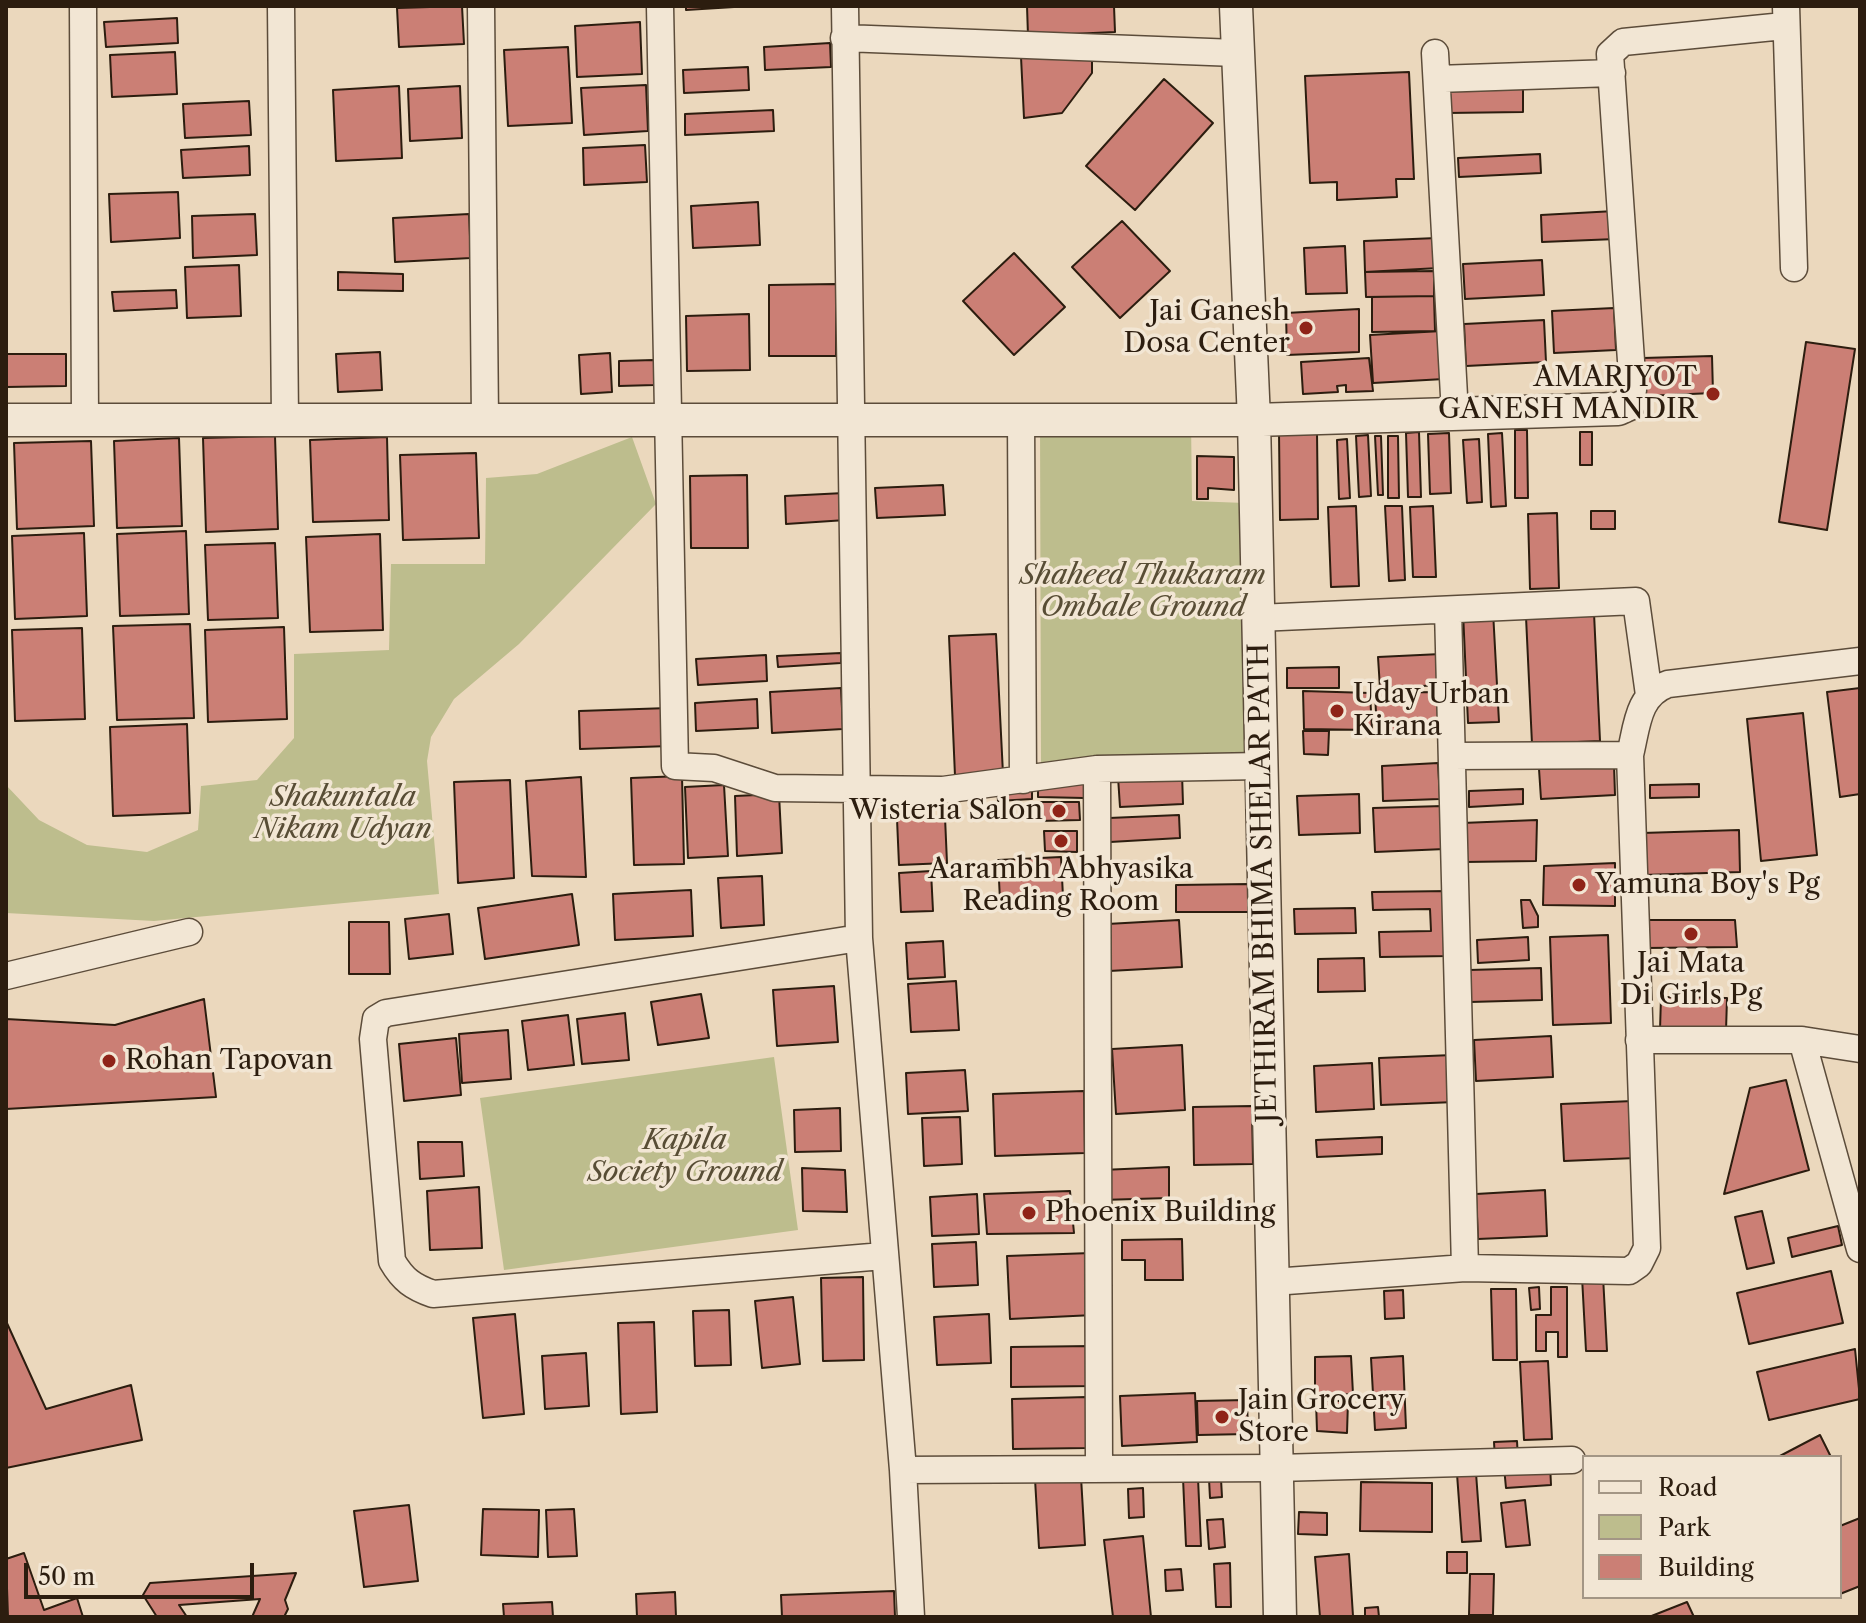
<!DOCTYPE html>
<style>
body{margin:0}
#map{position:relative;width:1866px;height:1623px;overflow:hidden;background:#ebd8bd;font-family:"Libre Caslon Text",serif}
canvas{display:block}
.frame{position:absolute;inset:0;border:8px solid #2c1d0f;pointer-events:none}
.legend{position:absolute;left:1582px;top:1455px;width:260px;height:144px;box-sizing:border-box;background:#f2e6d4;border:2px solid #a39685;margin:0;padding:10px 14px;list-style:none;font-size:24px;color:#2c1d0f}
.legend li{display:flex;align-items:center;gap:16px;height:40px}
.legend b{width:40px;border:2px solid #a39685}
.scale{position:absolute;left:24px;top:1563px;width:230px;height:36px;box-sizing:border-box;border:4px solid #2c1d0f;border-top:0;padding-left:10px;font-size:24px;line-height:28px;white-space:nowrap;color:#2c1d0f;-webkit-text-stroke:6px #f2e6d4;paint-order:stroke}
</style>
<div id="map">
<canvas width="1866" height="1623"></canvas>
<div class="frame"></div>
<ul class="legend">
<li><b style="height:10px;background:#f2e6d4"></b>Road</li>
<li><b style="height:22px;background:#bdbd8d"></b>Park</li>
<li><b style="height:22px;background:#cb7f75"></b>Building</li>
</ul>
<div class="scale">50 m</div>
</div>
<script>
const g = document.querySelector('canvas').getContext('2d');
g.lineJoin = 'round';
function fillPath(path, color) { g.fillStyle = color; g.fill(path, 'evenodd'); }
function trace(path, color, width, dash) { g.strokeStyle = color; g.lineWidth = width; g.lineCap = dash ? 'butt' : 'round'; g.setLineDash(dash || []); g.stroke(path); }
function label(font, color, halo, rows, align = 'center') {
  g.font = font + ' "Libre Caslon Text",serif'; g.lineWidth = 7; g.setLineDash([]); g.textBaseline = 'middle'; g.strokeStyle = halo; g.fillStyle = color; for (const [text, x, y, turn = 0] of rows) {
    g.save(); g.translate(x, y); g.rotate((+turn || 0) * Math.PI / 180); g.textAlign = isNaN(turn) ? turn : align; if (halo) g.strokeText(text, 0, 0); g.fillText(text, 0, 0); g.restore();
  }
}
const green = new Path2D(`
 M1040 419 1191 421 1192 501 1245 503V762L1041 766Z
 M632 437 656 504 519 644 454 699 431 737 427 761 439 894 154 921 6 913V785L39 820 87 845 147 852 198 830 201 786 257 780 294 738V654L389 650 391 564H485L486 478 537 474Z
 M774 1057 798 1230 504 1270 480 1098Z`);
const building = new Path2D(`
 M462 6 464 44 399 47 397 8Z
 M686 6H750L686 10Z
 M1027 6H1114L1115 32 1028 36Z
 M177 18 178 43 106 47 104 22Z
 M640 22 642 74 577 77 575 26Z
 M830 43 831 67 765 70 764 47Z
 M568 47 572 123 508 126 504 50Z
 M175 52 177 94 112 97 110 55Z
 M1092 55V73L1062 113 1024 118 1021 57Z
 M748 67 749 90 684 93 683 70Z
 M1409 72 1414 179H1396L1397 197 1337 200V182L1310 183 1305 76Z
 M1164 79 1213 123 1135 210 1086 166Z
 M1523 82V112L1447 113 1446 83Z
 M646 85 648 131 584 135 581 88Z
 M399 86 402 158 336 161 333 90Z
 M460 86 462 138 410 141 408 89Z
 M249 101 251 135 185 138 183 104Z
 M773 110 774 131 685 135V114Z
 M645 145 647 182 584 185 583 148Z
 M249 146 250 175 183 178 181 150Z
 M1540 154 1541 173 1459 177 1458 158Z
 M178 192 180 238 111 242 109 194Z
 M758 202 760 245 693 248 691 206Z
 M1615 211 1616 239 1542 242 1541 215Z
 M255 214 257 255 193 258 192 216Z
 M469 214 471 258 395 262 393 218Z
 M1122 221 1170 271 1120 318 1072 267Z
 M1437 238 1439 268 1365 272 1364 241Z
 M1345 246 1347 293 1306 294 1304 248Z
 M1014 253 1065 307 1014 355 963 301Z
 M1542 260 1544 295 1465 299 1463 264Z
 M239 265 241 316 187 318 185 267Z
 M1434 271V296L1366 297 1365 272Z
 M338 272 403 274V291L338 290Z
 M836 284V356H769V285Z
 M176 290 177 308 114 311 112 292Z
 M1434 296 1435 331 1372 332V297Z
 M1614 308 1616 350 1554 353 1552 311Z
 M1359 309V352L1287 355 1286 313Z
 M749 314 750 370 687 371 686 316Z
 M1544 320 1546 362 1466 366 1464 324Z
 M1442 331 1444 379 1373 383 1370 335Z
 M1806 342 1855 349 1827 530 1779 522Z
 M380 352 382 390 338 392 336 354Z
 M610 353 612 392 581 394 579 355Z
 M6 354H66V386L6 387Z
 M1712 356 1713 393 1645 396 1643 358Z
 M1369 358 1373 391 1346 392V385L1337 386 1338 392 1303 394 1301 362Z
 M654 360 655 385 619 386V361Z
 M1515 430H1527L1528 498H1515Z
 M1279 432H1317L1318 519 1280 520Z
 M1419 432 1421 497H1408L1406 433Z
 M1580 432H1592V465H1580Z
 M1449 433 1451 493 1430 494 1428 434Z
 M1502 433 1506 506 1491 507 1488 434Z
 M1368 435 1371 496 1359 497 1356 436Z
 M275 436 278 529 206 532 203 438Z
 M1375 436H1381L1383 495H1378Z
 M1388 436H1398L1399 498H1388Z
 M387 437 389 520 313 522 310 440Z
 M179 438 182 526 117 528 114 441Z
 M1347 439 1350 498 1339 499 1337 440Z
 M1479 439 1482 502 1467 503 1463 440Z
 M91 441 94 526 17 529 14 443Z
 M476 453 479 538 403 540 400 455Z
 M1197 456 1234 457V490L1208 488V499H1197Z
 M747 475 748 548H691L690 476Z
 M943 485 945 515 877 518 875 488Z
 M844 493 846 520 786 524 785 496Z
 M1356 506 1359 586 1331 587 1328 507Z
 M1385 506H1402L1405 580 1389 581Z
 M1433 506 1436 577H1413L1410 507Z
 M1591 511H1615V529H1591Z
 M1557 513 1559 588 1530 589 1528 514Z
 M186 531 189 614 120 616 117 534Z
 M84 533 87 616 15 619 12 536Z
 M380 534 383 630 310 632 306 537Z
 M275 543 278 618 208 620 205 545Z
 M1493 611 1499 722 1468 723 1463 612Z
 M1594 613 1600 741 1532 744 1526 617Z
 M190 624 194 718 117 720 113 626Z
 M284 627 287 719 208 722 205 630Z
 M82 628 85 719 15 721 12 630Z
 M996 634 1003 774 955 776 949 636Z
 M841 653V663L778 667 777 656Z
 M1441 654 1442 685 1380 688 1378 657Z
 M766 655 767 681 698 685 696 659Z
 M1339 667V688H1287V668Z
 M841 688 843 729 772 733 770 692Z
 M1860 688V794L1840 797 1827 692Z
 M1303 691 1370 693 1372 730 1304 729Z
 M1438 692 1441 731 1377 733 1375 693Z
 M757 699 758 728 696 731 695 703Z
 M669 708 670 746 580 749 579 711Z
 M1803 713 1817 855 1761 861 1747 719Z
 M187 724 190 813 113 816 110 727Z
 M1303 731H1329L1328 755 1304 754Z
 M1438 763 1440 799 1383 801 1382 766Z
 M1614 765 1615 795 1541 799 1539 769Z
 M1182 773 1183 804 1120 807 1118 777Z
 M682 776 684 864 634 865 631 778Z
 M581 777 586 877 532 876 526 781Z
 M1085 778 1084 798 1038 797V782Z
 M510 780 514 878 458 883 454 782Z
 M1032 782V799L998 801 997 785Z
 M1699 784V797L1650 798V785Z
 M724 785 728 856 688 858 685 787Z
 M1523 789V804L1469 807V791Z
 M779 794 782 853 737 856 735 796Z
 M1359 794 1360 833 1299 835 1297 796Z
 M1038 802H1079L1080 820 1038 821Z
 M1443 806 1445 849 1375 852 1373 808Z
 M1179 815 1180 838 1110 842 1109 818Z
 M945 817 947 863 899 865 897 819Z
 M1537 820 1536 861 1464 862 1462 823Z
 M1739 830 1740 872 1643 875 1642 833Z
 M1044 831H1077V852L1045 851Z
 M1061 857 1063 897 1000 900 998 860Z
 M1615 863V906L1543 905 1544 866Z
 M931 871 933 911 901 912 899 873Z
 M762 876 764 925 721 928 718 878Z
 M1250 884V912H1176V885Z
 M691 890 693 936 615 940 613 894Z
 M1450 891 1451 956 1380 957 1379 932 1431 931 1430 909 1373 910 1372 892Z
 M572 894 579 945 485 959 478 908Z
 M1521 900H1530L1538 916V927L1523 928Z
 M1355 908 1356 933 1295 934 1294 909Z
 M449 914 453 954 409 959 405 919Z
 M1179 920 1182 967 1109 971 1107 924Z
 M1646 920H1735L1737 947 1646 948Z
 M349 922H389L390 974H349Z
 M1608 935 1611 1023 1553 1025 1550 937Z
 M1528 937 1529 960 1478 963 1477 940Z
 M943 941 945 977 908 979 906 943Z
 M1364 958 1365 991 1318 992V959Z
 M1541 968 1542 1000 1470 1002 1469 970Z
 M956 981 959 1030 911 1032 908 984Z
 M834 986 838 1042 777 1046 773 990Z
 M701 994 709 1038 658 1045 651 1002Z
 M1661 997 1727 998 1726 1031 1660 1030Z
 M204 999 216 1097 6 1109V1019L115 1025Z
 M625 1013 629 1060 582 1064 577 1019Z
 M568 1015 574 1065 528 1070 522 1021Z
 M508 1030 511 1079 462 1083 459 1034Z
 M1551 1036 1553 1077 1476 1081 1474 1040Z
 M456 1038 461 1095 404 1101 399 1044Z
 M1182 1045 1185 1110 1116 1114 1112 1049Z
 M1453 1055 1455 1102 1381 1105 1379 1058Z
 M1372 1063 1374 1109 1316 1112 1314 1066Z
 M965 1070 968 1111 908 1114 906 1073Z
 M1786 1080 1809 1170 1724 1194 1750 1088Z
 M1084 1091 1085 1153 995 1156 993 1094Z
 M1633 1101 1636 1158 1564 1161 1561 1104Z
 M1252 1106 1253 1164 1194 1165 1193 1107Z
 M840 1108 841 1151 795 1152 794 1110Z
 M960 1117 962 1164 924 1166 922 1118Z
 M1382 1137V1154L1317 1157 1316 1140Z
 M418 1142H462L464 1176 420 1179Z
 M1169 1167V1198L1101 1200 1102 1170Z
 M802 1168 845 1170 847 1212 803 1211Z
 M479 1187 482 1248 430 1250 427 1191Z
 M1545 1190 1547 1236 1478 1239 1476 1194Z
 M1070 1191 1074 1233 987 1234 984 1194Z
 M977 1194 979 1234 932 1236 930 1197Z
 M1762 1211 1774 1263 1747 1269 1735 1217Z
 M1838 1226 1842 1245 1792 1257 1788 1238Z
 M1182 1239 1183 1280H1145V1260H1122V1240Z
 M976 1242 978 1285 934 1287 932 1244Z
 M1091 1253 1094 1315 1010 1319 1007 1256Z
 M1831 1271 1843 1323 1749 1344 1737 1293Z
 M1603 1276 1607 1351H1586L1582 1277Z
 M863 1277 864 1360 823 1361 821 1278Z
 M1539 1287 1540 1309 1531 1310 1529 1288Z
 M1551 1287H1567V1357H1558V1332H1546V1351H1536V1315H1551Z
 M1491 1289H1516L1517 1360H1493Z
 M1403 1290 1404 1318 1385 1319 1384 1291Z
 M793 1297 800 1364 762 1368 755 1301Z
 M729 1310 731 1365 695 1366 693 1311Z
 M515 1314 524 1414 483 1418 473 1318Z
 M989 1314 991 1363 937 1365 934 1317Z
 M6 1321 46 1409 131 1385 142 1440 6 1468Z
 M654 1322 657 1412 621 1414 618 1323Z
 M1093 1346 1094 1386 1011 1387V1347Z
 M1855 1349 1860 1399 1769 1420 1757 1372Z
 M586 1353 589 1406 545 1409 542 1356Z
 M1351 1356 1353 1394 1315 1395V1357Z
 M1403 1356 1406 1428 1375 1430 1371 1358Z
 M1548 1361 1552 1439 1524 1440 1520 1362Z
 M1195 1393 1197 1442 1122 1446 1120 1396Z
 M1087 1397 1088 1448 1013 1449 1012 1399Z
 M1247 1400 1248 1434 1198 1435 1197 1401Z
 M1316 1401H1348L1347 1433 1317 1431Z
 M1820 1435 1831 1457H1778Z
 M1517 1441 1518 1459 1495 1460 1494 1442Z
 M1550 1464 1551 1485 1506 1488 1504 1467Z
 M1476 1473 1481 1541 1462 1542 1457 1474Z
 M1081 1477 1085 1545 1039 1548 1035 1479Z
 M1183 1478H1198L1201 1546H1186Z
 M1209 1479H1221L1222 1497 1210 1498Z
 M1361 1482 1432 1483V1532L1360 1531Z
 M1143 1488 1144 1517 1129 1518 1128 1489Z
 M1525 1500 1530 1545 1506 1547 1501 1503Z
 M409 1505 418 1581 364 1587 354 1511Z
 M483 1509 539 1510 538 1557 481 1555Z
 M574 1509 577 1556 548 1557 546 1510Z
 M1299 1512 1327 1513V1535L1298 1534Z
 M1860 1518V1586L1840 1594V1526Z
 M1223 1519 1225 1547 1209 1549 1207 1520Z
 M1143 1536 1151 1617H1113L1104 1540Z
 M1447 1552H1467V1573H1447Z
 M24 1553 44 1610 77 1598 83 1617H8L6 1559Z
 M1349 1554 1353 1616 1320 1617 1315 1557Z
 M1230 1563 1231 1607H1216L1214 1564Z
 M1181 1569 1183 1590 1166 1591 1165 1570Z
 M296 1573 285 1600 288 1609 284 1617H252L260 1599 179 1605 187 1617H157L143 1595 150 1583Z
 M1470 1574H1494L1493 1615H1469Z
 M894 1591 895 1617H782L781 1595Z
 M675 1592 676 1617H637L636 1594Z
 M552 1602 553 1617H504L503 1604Z
 M1687 1602 1694 1617H1649Z
 M1378 1607 1379 1617H1365V1608Z`);
const minor = new Path2D(`
 M83 6 85 420
 M281 6 285 420
 M481 6 485 420
 M660 6 675 766 714 768 775 788 943 790 1097 769 1261 766
 M845 6 859 938 903 1470 911 1617
 M1786 6 1794 268
 M844 38 1236 53
 M1435 53 1455 414
 M1437 79 1612 73
 M1629 404 1633 390 1610 54 1623 42 1784 26
 M1021 419 1023 780
 M1448 610 1465 1268
 M1258 618 1636 601 1649 695
 M1452 756 1630 755
 M1097 769 1099 1469
 M859 938 386 1013 376 1019 373 1039 392 1261C403 1280 413 1287 433 1294L883 1256
 M6 976 189 932
 M1639 1040H1802
 M1860 1049 1802 1040 1860 1249
 M1273 1282 1465 1268 1629 1271 1639 1264 1647 1248 1630 755C1637 727 1637 695 1668 684L1860 661
 M903 1470 1277 1468 1572 1460`);
const tertiary = new Path2D(`
 M1236 6 1254 420 1280 1617
 M6 420H1254L1618 409 1629 404`);
const markers = [
 [1306,328,8,"#8f2418"],
 [1713,394,8,"#8f2418"],
 [1337,711,8,"#8f2418"],
 [1059,811,8,"#8f2418"],
 [1061,841,8,"#8f2418"],
 [1579,885,8,"#8f2418"],
 [1691,934,8,"#8f2418"],
 [109,1061,8,"#8f2418"],
 [1029,1213,8,"#8f2418"],
 [1222,1417,8,"#8f2418"]
];
const poiNames = [
 ["Jai Ganesh",1290,312,"right"],
 ["Dosa Center",1290,344,"right"],
 ["AMARJYOT",1697,378,"right"],
 ["GANESH MANDIR",1697,410,"right"],
 ["Uday Urban",1353,695],
 ["Kirana",1353,727],
 ["Wisteria Salon",1043,811,"right"],
 ["Aarambh Abhyasika",1061,870,"center"],
 ["Reading Room",1061,902,"center"],
 ["Yamuna Boy's Pg",1595,885],
 ["Jai Mata",1691,964,"center"],
 ["Di Girls Pg",1691,996,"center"],
 ["Rohan Tapovan",125,1061],
 ["Phoenix Building",1045,1213],
 ["Jain Grocery",1238,1401],
 ["Store",1238,1433]
];
const parkNames = [
 ["Shaheed Thukaram",1143,576],
 ["Ombale Ground",1143,608],
 ["Shakuntala",343,798],
 ["Nikam Udyan",343,830],
 ["Kapila",685,1141],
 ["Society Ground",685,1173]
];
const streetNames = [
 ["JETHIRAM BHIMA SHELAR PATH",1264,883,-91]
];
fillPath(green, '#bdbd8d');
fillPath(building, '#cb7f75');
trace(building, '#2c1d0f', 2);
trace(minor, '#5c4c3a', 29);
trace(tertiary, '#5c4c3a', 35);
trace(minor, '#f2e6d4', 26);
trace(tertiary, '#f2e6d4', 32);
for (const [x, y, r, color] of markers) { const dot = new Path2D(); dot.arc(x, y, r, 0, 2 * Math.PI); g.fillStyle = color; g.fill(dot); trace(dot, '#f2e6d4', 3); }
label('28px', '#2c1d0f', '#f2e6d4', poiNames, 'left');
label('italic 28px', '#584d35', '#f2e6d4', parkNames);
label('28px', '#2c1d0f', '#f2e6d4', streetNames);
</script>
